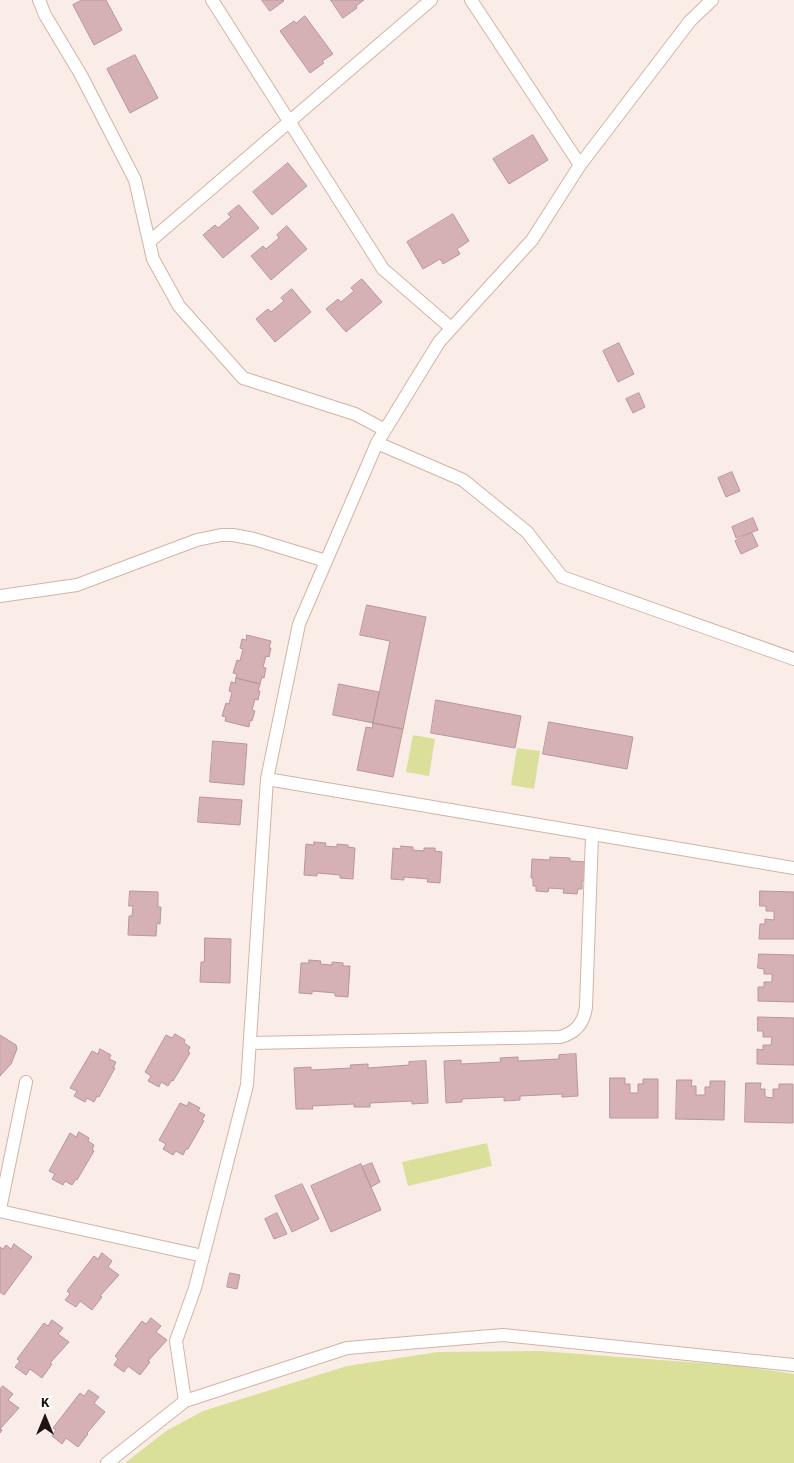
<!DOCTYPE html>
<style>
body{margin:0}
#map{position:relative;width:794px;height:1463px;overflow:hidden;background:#faede7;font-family:"Source Sans 3",sans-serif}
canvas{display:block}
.north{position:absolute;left:20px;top:1393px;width:50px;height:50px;-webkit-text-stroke:4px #fff;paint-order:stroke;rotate:0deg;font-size:14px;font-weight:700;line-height:20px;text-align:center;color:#1e130e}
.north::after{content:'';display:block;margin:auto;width:18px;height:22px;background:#1e130e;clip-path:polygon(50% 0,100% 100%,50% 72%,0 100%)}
</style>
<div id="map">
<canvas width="794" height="1463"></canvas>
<div class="north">K</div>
</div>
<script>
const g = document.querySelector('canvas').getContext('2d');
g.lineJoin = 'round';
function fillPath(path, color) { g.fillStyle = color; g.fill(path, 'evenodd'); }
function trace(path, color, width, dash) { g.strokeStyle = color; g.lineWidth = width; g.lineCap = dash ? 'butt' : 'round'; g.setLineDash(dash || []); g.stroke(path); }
const green = new Path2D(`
 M413 735 435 739 429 776 406 772Z
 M517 748 540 751 534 789 511 785Z
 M487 1143 492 1166 408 1186 402 1162Z
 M540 1351 741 1366 794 1374V1463H125L166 1431 203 1411 347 1366 438 1352Z`);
const building = new Path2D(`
 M82 0H106L122 30 94 45 73 5Z
 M262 0H283L284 1 270 11Z
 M331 0H364L356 6 357 8 343 18Z
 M305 16 333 54 322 61 324 63 310 73 280 31 294 21 296 23Z
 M135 55 158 98 130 113 107 69Z
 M533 135 548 160 509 184 493 159Z
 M288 163 307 186 272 215 253 192Z
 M239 205 259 228 223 258 203 235 215 225 218 228 231 217 228 214Z
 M453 214 469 241 457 249 460 254 443 264 440 259 423 269 407 242Z
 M287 226 307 249 271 280 251 256 263 246 266 249 279 238 277 235Z
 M362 279 382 302 346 332 326 309 338 299 341 302 354 291 351 288Z
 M292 289 311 312 275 342 256 319 268 309 271 312 284 301 281 298Z
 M619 343 634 374 618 382 603 351Z
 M639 393 645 407 633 413 626 399Z
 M732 472 740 491 726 497 718 478Z
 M753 518 758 530 736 538 732 527Z
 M752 533 758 546 741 554 735 541Z
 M367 605 426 617 403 729 373 723 390 641 360 635Z
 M247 635 271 641 269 648H271L269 657 266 656 263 667 266 668 264 678 262 677 260 684 236 678 237 674 233 673 237 660 240 661 243 649 240 648 242 639 246 640Z
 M236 678 260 684 258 691H260L258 700 255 699 252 710 255 711 252 721 250 720 249 727 225 721 226 717 222 716 226 703 229 704 232 692 229 691 231 682 235 683Z
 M339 684 379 692 373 723 333 715Z
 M436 700 521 716 515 748 431 733Z
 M549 722 633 737 627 769 543 754Z
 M373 723 403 729 393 777 357 770 366 727 372 728Z
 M213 741 247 744 244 785 210 782Z
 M200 797 242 800 240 825 198 822Z
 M314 842 326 843 325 846 337 847V844L348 845V847L355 848 353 879 340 878V875L317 873V876L304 875 306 844 314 845Z
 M401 846 413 847V850L424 851V848H435V851L442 852 440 883 427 882 428 879 404 877V880L391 879 393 848 401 849Z
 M550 857 570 858V861L586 862 585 881H582V889H578L577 894 563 893 564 889 549 888 548 892 536 891V886H533V878H531L532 859 550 860Z
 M130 891 158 892V907H161L160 924 157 923 156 936 128 935 129 916H132L133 906H129Z
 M760 891 794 892V939H759L760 924H765V919L774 920V911H766V906H760Z
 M205 938 231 939 230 983 200 982 201 962H204Z
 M759 954 794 955V1002L758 1001V987H764V982H772V974H764V969L758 968Z
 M309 960 321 961 320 964 332 965V962L343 963V966H350L348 997 335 996V993L312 991V994L299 993 301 963H309Z
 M758 1017 794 1018V1065L757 1064V1049L763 1050V1045H771L772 1037H763V1031H758Z
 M175 1034 185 1040 184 1043 190 1047 188 1052 190 1053 173 1081 172 1080 168 1086 161 1082 159 1087 148 1081 151 1076 145 1072 166 1035 172 1038Z
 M0 1035 16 1045 17 1049 11 1064 0 1076Z
 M100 1049 111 1055 109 1059 116 1062 113 1068H115L99 1097 97 1096 94 1102 87 1098 85 1102 74 1096 77 1091 70 1088 92 1051 98 1054Z
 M576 1054 578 1096 562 1097V1094L520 1096V1100L504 1101V1097L462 1099V1102L446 1103 444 1061 461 1060V1064L501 1062 500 1058 518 1057V1061L559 1059V1055Z
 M426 1061 428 1103 412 1104V1101L370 1103V1107H354V1104L312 1106 313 1109H296L294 1068 311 1067V1070L351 1068 350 1065 368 1064V1068L409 1065V1062Z
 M610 1078H625V1084H630V1093H638V1084H643V1079H658V1118H610Z
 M677 1080H692L691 1086H696V1095H705V1087H710V1081H725L724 1120 676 1119Z
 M746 1083H761L760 1089H765V1097L773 1098V1089H779V1084H793V1123L745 1122Z
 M189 1102 200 1108 198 1111 205 1115 202 1120 204 1121 188 1149H186L183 1155 176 1151 173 1155 163 1149 166 1144 159 1140 180 1103 187 1106Z
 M79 1132 89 1138 88 1141 94 1145 92 1150 94 1151 77 1180 76 1179 72 1185 65 1181 63 1185 52 1179 55 1174 49 1171 70 1133 76 1137Z
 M372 1163 380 1182 371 1187 362 1167Z
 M361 1164 381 1210 331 1232 311 1186Z
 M302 1184 319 1219 292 1232 275 1196Z
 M277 1213 287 1234 274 1239 265 1219Z
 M14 1244 32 1257 4 1295 0 1292V1247L3 1249 6 1245 11 1249Z
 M102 1253 112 1261 108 1267 119 1275 100 1296 102 1297 92 1310 80 1301 76 1307 65 1300 70 1294 67 1291 94 1256 98 1259Z
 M230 1273 240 1275 237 1289 227 1287Z
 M151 1318 161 1326 156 1332 167 1340 148 1361 150 1362 140 1375 128 1366 124 1372 114 1365 118 1359 115 1356 142 1321 146 1324Z
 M52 1320 63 1328 58 1334 69 1342 50 1363 52 1364 42 1378 30 1369 26 1375 15 1367 20 1361 17 1359 44 1323 48 1326Z
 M3 1386 13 1394 8 1400 19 1408 0 1429 2 1430 0 1433V1389Z
 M89 1390 99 1397 94 1403 105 1412 87 1433 88 1434 78 1447 66 1438 62 1444 52 1436 56 1430 53 1428 80 1393 84 1396Z`);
const minor = new Path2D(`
 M39 0 45 15 81 75 135 180 153 259 179 306 243 378 355 414 385 430
 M212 0 383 269 451 328
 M471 0 580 165
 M149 242 431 0
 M377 443 463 480 527 532 562 577 794 659
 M0 596 77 585 197 540 221 535H233L254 539 326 561
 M267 779 794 868
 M250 1043 560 1037C576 1033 584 1022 586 1007L592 835
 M0 1209 26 1082
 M0 1211 203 1256
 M185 1401 176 1341 195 1288 247 1085 267 779 299 624 377 443 439 342 532 240 580 165 690 21 712 0
 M107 1463 185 1401 347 1348 503 1335 794 1365`);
fillPath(green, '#dadf99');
fillPath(building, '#d5b1b4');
trace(building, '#b89699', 1);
trace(minor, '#d3b3a5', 14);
trace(minor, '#fff', 12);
</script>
